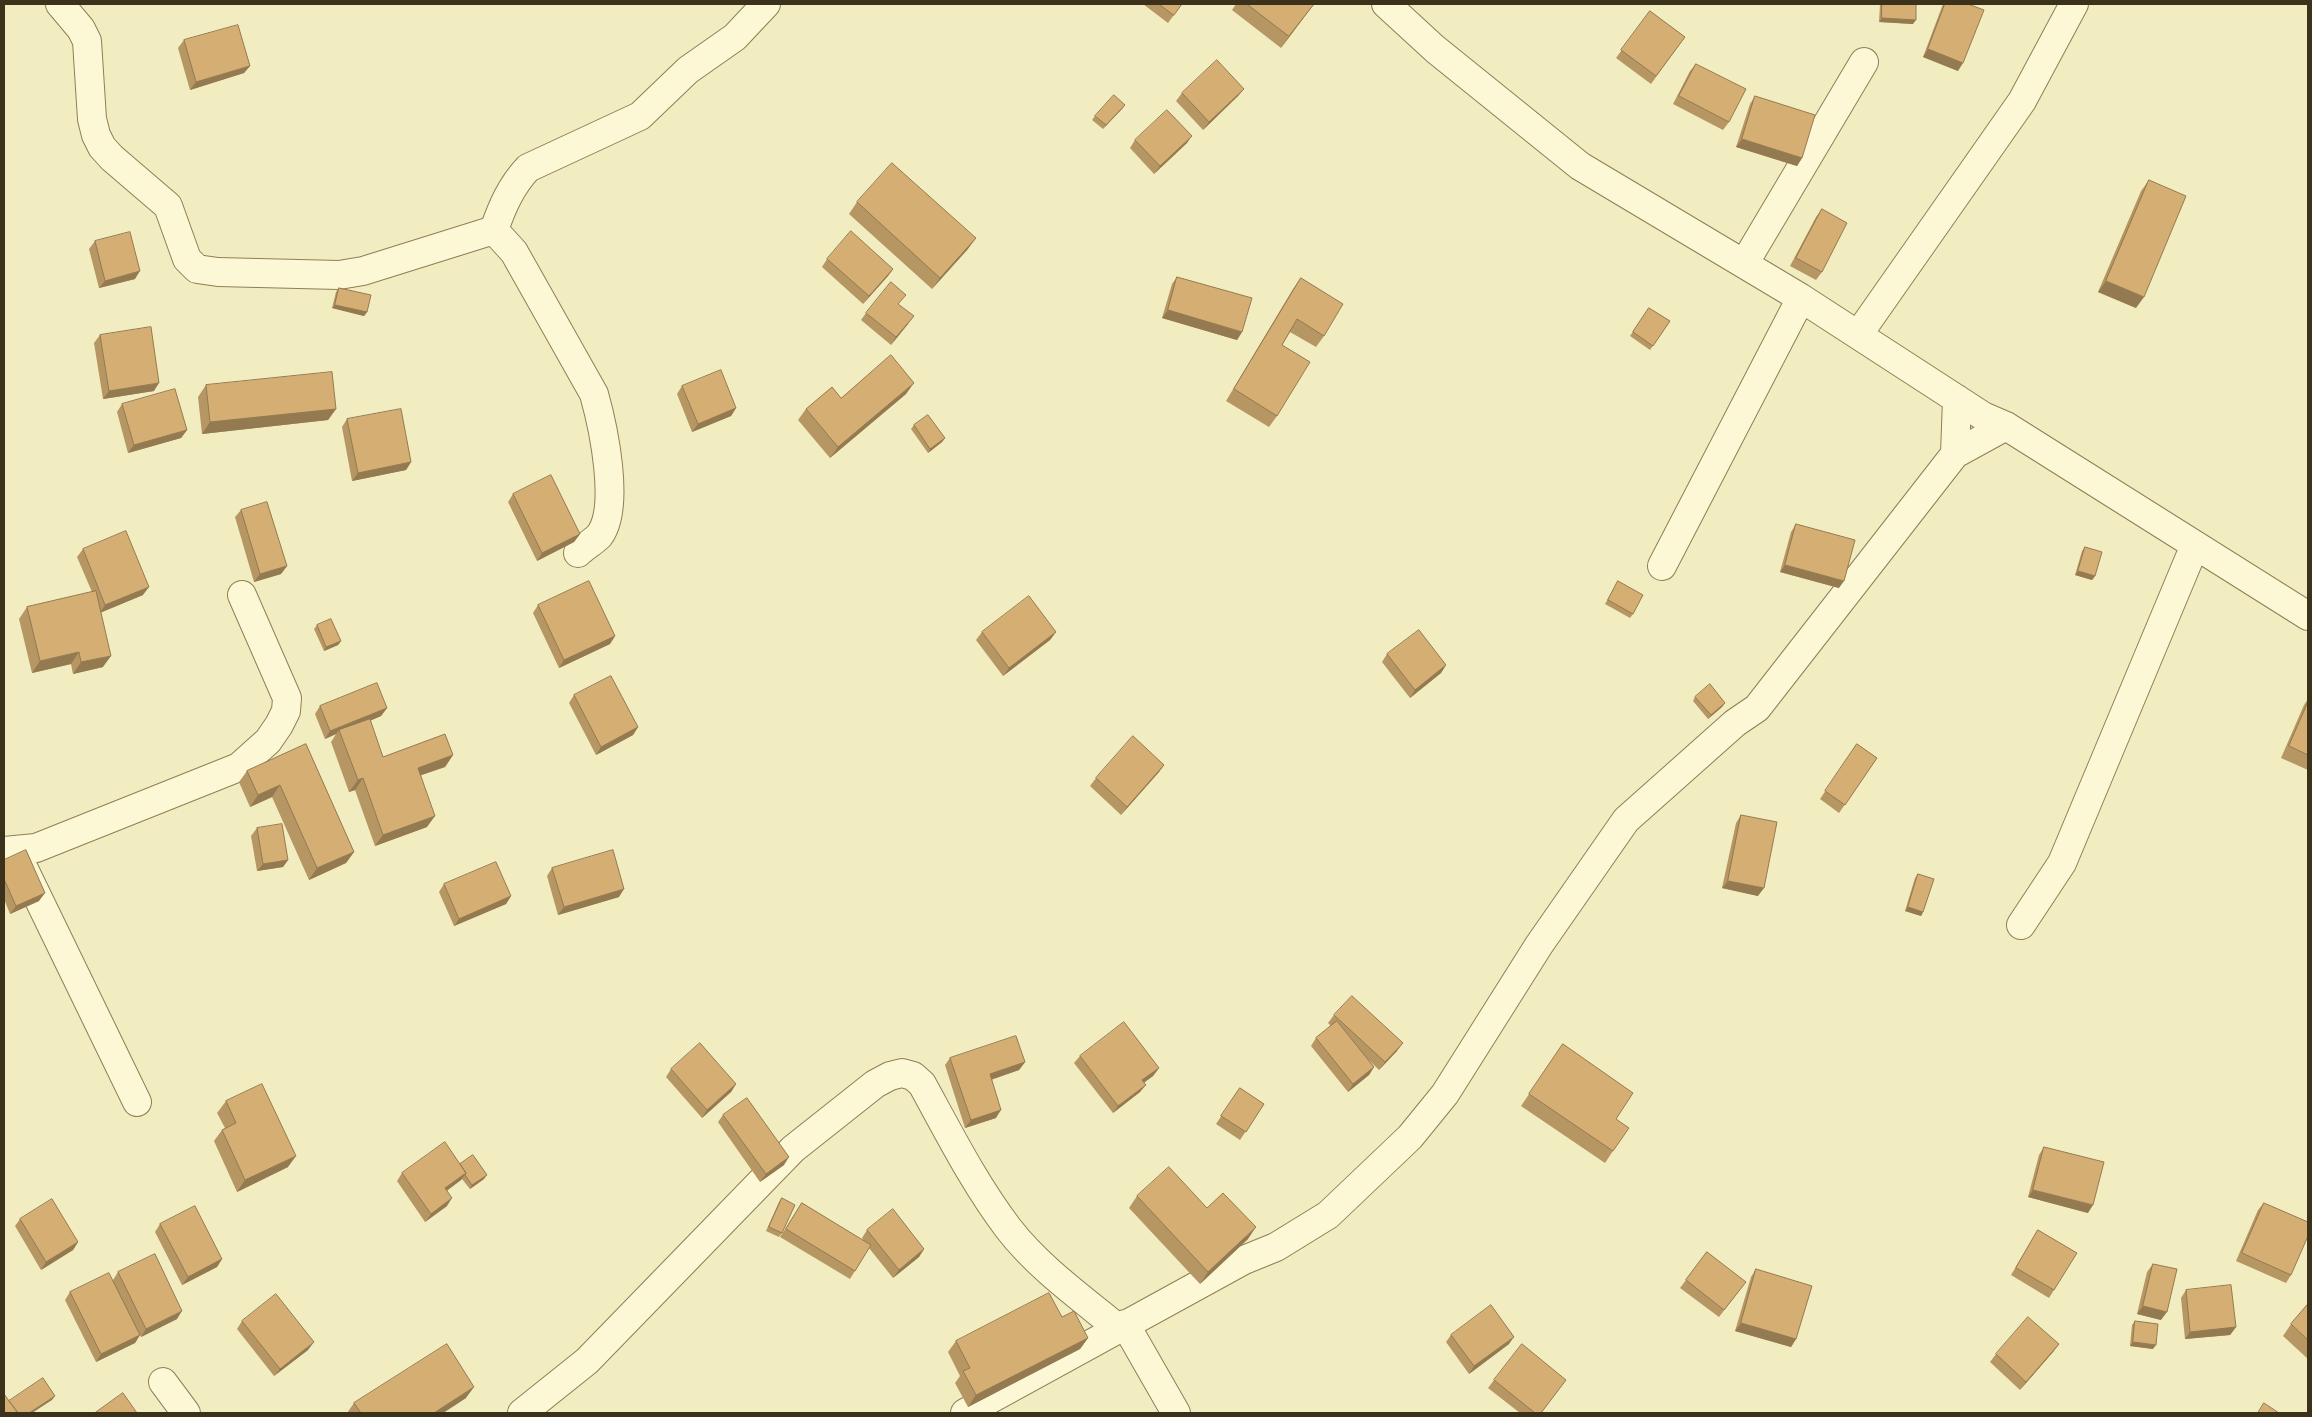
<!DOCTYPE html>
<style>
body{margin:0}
#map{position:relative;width:2312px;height:1417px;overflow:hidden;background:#f2edc1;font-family:"IBM Plex Serif",serif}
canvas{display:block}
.frame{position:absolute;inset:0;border:5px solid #3c321c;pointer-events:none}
</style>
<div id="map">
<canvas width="2312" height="1417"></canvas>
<div class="frame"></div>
</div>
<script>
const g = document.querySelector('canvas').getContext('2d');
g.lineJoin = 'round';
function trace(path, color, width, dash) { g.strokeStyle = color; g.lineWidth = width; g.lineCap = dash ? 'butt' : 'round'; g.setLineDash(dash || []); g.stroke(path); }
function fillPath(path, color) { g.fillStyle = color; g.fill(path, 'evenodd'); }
const street = new Path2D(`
 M60 4 81 29 87 41 92 119 96 135 102 147 112 158 168 206 187 259 197 269 218 272 339 275 363 271 494 230C502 207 511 186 528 168L640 116 688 70 735 37 766 4
 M1386 4 1435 49 1580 166 1801 298 1983 416 2006 426 2308 616
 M494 230 514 252 594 394C603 426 621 508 599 536 593 542 584 547 578 553
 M1744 264 1864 62
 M1858 335 2022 101 2074 4
 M1955 454 1957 399
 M1662 566 1801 298
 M4 851 36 848 239 767 268 741 279 725 286 711 287 698 242 595
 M23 867 137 1102
 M2021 925 2062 863 2195 545
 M1125 1324 1176 1413
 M163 1382 186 1413
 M522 1413 587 1361 793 1149 875 1084 890 1076 902 1073 913 1076 922 1084C949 1133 974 1183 1008 1228 1038 1267 1080 1297 1118 1328
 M965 1413 1244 1260 1276 1247 1328 1215 1410 1137 1445 1094 1539 945 1626 820 1735 723 1757 708 1955 454 2006 426`);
const wall = new Path2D(`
 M1143 4H1182L1168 23Z
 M1236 4H1314L1281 48 1232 10Z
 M1880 4H1916L1913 24 1879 22Z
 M1943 4H1968L1958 71 1923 57Z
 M1650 11 1685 37 1651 84 1616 58Z
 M184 40 250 66 244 73 190 90 178 48Z
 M1696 64 1729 122 1723 130 1673 104 1690 71Z
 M1244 89 1238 96 1203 130 1176 101 1182 93Z
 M1755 96 1802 158 1797 166 1736 147 1750 104Z
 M1125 105 1103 129 1092 120 1095 116Z
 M1135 140 1187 143 1154 174 1130 148Z
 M2149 180 2136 308 2098 292 2141 191Z
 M857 202 976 238 967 250 932 289 849 214Z
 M1822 209V272L1816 280 1790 266 1816 217Z
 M95 241 135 279 99 288 89 249Z
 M827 259 893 269 888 276 863 304 822 267Z
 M1177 277 1242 332 1237 340 1162 318 1172 284Z
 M1301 278 1324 336 1316 347 1290 332 1282 345 1277 416 1269 427 1226 401 1293 289Z
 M339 288 367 312 364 316 332 308 336 292Z
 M1649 308 1670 321 1650 350 1630 336Z
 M866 313 908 324 891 345 861 320Z
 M100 335 154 391 103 399 94 343Z
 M206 385 336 409 328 420 202 434 198 397Z
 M682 386 736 408 731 416 692 432 677 394Z
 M906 394 830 458 798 420 806 409 841 398Z
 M122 404 187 430 181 438 128 453 117 412Z
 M347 419 411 462 406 470 352 481 342 427Z
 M914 425 945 438 942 442 928 453 911 429Z
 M513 494 580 534 574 542 537 561 508 502Z
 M241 510 287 566 281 574 254 582 235 517Z
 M1796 524 1839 588 1780 572 1791 532Z
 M2085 547 2095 576 2092 580 2075 575 2082 551Z
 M83 549 143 595 101 612 103 667 73 674 71 664 32 673 19 619 27 607 92 592 77 557Z
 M1618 581 1633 614 1630 618 1605 604Z
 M538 605 615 636 610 644 559 668 533 613Z
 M317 625 341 641 338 645 324 651 314 629Z
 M982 632H1056L1050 640 1003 676 976 640Z
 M1387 654 1446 665 1441 673 1410 698 1382 662Z
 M574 695 638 727 633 735 596 755 569 703Z
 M1695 697 1725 703 1722 707 1708 719 1693 701Z
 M2308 699V770L2281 758 2304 705Z
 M320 706 387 708 381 716 370 721 383 757 453 755 445 767 421 775 427 827 375 846 355 790 349 792 331 742 336 734 325 739 315 714Z
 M306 744 354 852 346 863 309 880 272 797 250 807 239 782 247 771Z
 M1857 744 1877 758 1839 813 1820 799Z
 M1164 765 1159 772 1121 815 1090 786 1096 778Z
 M1741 815 1758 896 1722 888 1736 823Z
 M257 828 288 860 283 867 257 871 251 836Z
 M4 860 39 901 10 914 4 899Z
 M552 868 619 897 558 915 547 876Z
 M1918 874 1923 912 1921 916 1905 911 1915 878Z
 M444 884 511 896 506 904 454 926 439 892Z
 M1334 1015 1397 1051 1379 1070 1368 1059 1374 1067 1369 1075 1348 1092 1311 1046 1316 1038 1331 1026 1328 1023Z
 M1563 1044 1616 1119 1613 1151 1605 1163 1521 1106Z
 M1080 1056 1159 1068 1153 1076 1144 1082 1140 1092 1113 1113 1074 1063Z
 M950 1058 1025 1062 1019 1070 991 1080 996 1118 965 1128 945 1065Z
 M671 1069 736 1084 731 1092 702 1118 666 1077Z
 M1240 1088 1264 1104 1240 1140 1216 1124Z
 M226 1101 288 1167 237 1192 214 1141 222 1130 225 1128 217 1113Z
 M723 1115 784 1165 760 1182 718 1122Z
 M2044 1147 2088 1213 2028 1197 2039 1155Z
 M460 1164 484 1179 470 1189 462 1179 461 1180 447 1190V1206L425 1222 397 1181 402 1173Z
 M1137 1196 1207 1208 1248 1239 1200 1284 1129 1208Z
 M782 1198V1233L779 1237 766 1231 779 1202Z
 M802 1203 864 1241 862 1238 867 1230 924 1249 919 1257 893 1278 869 1248 850 1279 780 1237Z
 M2264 1203 2291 1275 2286 1283 2236 1261 2258 1210Z
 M20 1219 78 1242 73 1250 41 1270 15 1226Z
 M160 1224 222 1259 217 1267 182 1285 155 1232Z
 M2038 1230 2054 1290 2049 1298 2011 1275Z
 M1707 1252 1740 1290 1719 1317 1680 1288Z
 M2153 1264 2161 1320 2137 1314 2147 1272Z
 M1756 1269 1796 1339 1791 1347 1735 1331 1751 1277Z
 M118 1272 177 1319 141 1337 140 1335 135 1343 96 1362 65 1300 70 1292 113 1280Z
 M2186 1290 2236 1327 2230 1335 2185 1339 2181 1298Z
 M2308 1304V1359L2283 1336 2291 1324Z
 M1062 1317 1088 1338 1080 1349 968 1407 955 1383 960 1376 948 1352 956 1341Z
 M242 1321 308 1350 274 1376 237 1329Z
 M2135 1321 2153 1349 2130 1346 2132 1325Z
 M1451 1335 1509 1344 1469 1374 1446 1342Z
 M2059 1344 2053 1352 2020 1390 1990 1362 1996 1354Z
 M1494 1380H1566L1541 1413H1520L1488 1388Z
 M466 1398 443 1413H347L354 1403Z`);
const shadedWall = new Path2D(`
 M1314 4 1281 48 1289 36Z
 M1882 18 1916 20 1913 24 1879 22Z
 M1928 49 1963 63 1958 71 1923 57Z
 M250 66 244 73 190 90 196 82Z
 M1244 89 1238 96 1203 130 1209 122Z
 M1125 105 1122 109 1103 129 1106 125Z
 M1192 136 1187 143 1154 174 1160 166Z
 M1742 139 1802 158 1797 166 1736 147Z
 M976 238 967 250 932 289 940 278Z
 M893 269 888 276 863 304 869 296Z
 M140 271 135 279 99 288 105 281Z
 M2106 281 2144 297 2136 308 2098 292Z
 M335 305 367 312 364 316 332 308Z
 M1168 310 1242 332 1237 340 1162 318Z
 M914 316 908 324 891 345 896 337Z
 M159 383 154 391 103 399 109 391Z
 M914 383 906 394 830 458 838 447Z
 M736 408 731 416 692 432 698 424Z
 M336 409 328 420 202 434 210 422Z
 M187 430 181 438 128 453 134 445Z
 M945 438 942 442 928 453 930 449Z
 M411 462 406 470 352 481 358 473Z
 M580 534 574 542 537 561 542 553Z
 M1785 565 1844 581 1839 588 1780 572Z
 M287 566 281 574 254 582 260 574Z
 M2078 571 2095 576 2092 580 2075 575Z
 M149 587 143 595 100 613 105 605Z
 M1056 632 1050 640 1003 676 1009 668Z
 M615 636 610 644 559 668 564 660Z
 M341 641 338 645 324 651 326 647Z
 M79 652 71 664 32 673 40 661Z
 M111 656 103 667 73 674 81 662Z
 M1446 665 1441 673 1410 698 1415 690Z
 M1725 703 1722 707 1708 719 1711 715Z
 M387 708 381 716 340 733 339 730 336 734 325 739 330 731Z
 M638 727 633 735 596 755 601 747Z
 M453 755 445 767 410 779 418 768Z
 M1164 765 1159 772 1121 815 1127 807Z
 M363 778 355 790 349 792 358 780Z
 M280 785 272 797 250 807 258 795Z
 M435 816 427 827 375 846 383 835Z
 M354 852 346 863 309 880 317 868Z
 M288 860 283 867 257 871 263 864Z
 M1728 881 1764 888 1758 896 1722 888Z
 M624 889 619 897 558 915 564 907Z
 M45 893 39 901 10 914 16 906Z
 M511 896 506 904 454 926 459 919Z
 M1908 907 1923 912 1921 916 1905 911Z
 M1403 1043 1397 1051 1379 1070 1385 1062Z
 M1025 1062 1019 1070 984 1082 990 1074Z
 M1374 1067 1369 1075 1348 1092 1353 1084Z
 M1159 1068 1153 1076 1137 1088 1142 1080Z
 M736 1084 731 1092 702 1118 707 1110Z
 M1146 1085 1140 1092 1113 1113 1118 1106Z
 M1001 1110 996 1118 965 1128 971 1120Z
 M296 1156 288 1167 237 1192 245 1180Z
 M789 1157 784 1165 760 1182 766 1174Z
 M466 1173 461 1180 440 1196 445 1188Z
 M487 1175 484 1179 470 1189 472 1185Z
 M2033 1190 2093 1205 2088 1213 2028 1197Z
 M452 1198 447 1206 425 1222 431 1214Z
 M1256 1227 1248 1239 1200 1284 1208 1272Z
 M78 1242 73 1250 41 1270 46 1262Z
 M924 1249 919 1257 893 1278 899 1270Z
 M222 1259 217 1267 182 1285 188 1277Z
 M2143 1306 2167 1312 2161 1320 2137 1314Z
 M182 1311 177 1319 141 1337 146 1329Z
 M1741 1323 1796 1339 1791 1347 1735 1331Z
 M2236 1327 2230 1335 2185 1339 2190 1332Z
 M140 1335 135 1343 96 1362 101 1354Z
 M1514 1337 1509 1344 1469 1374 1474 1366Z
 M1088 1338 1080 1349 968 1407 976 1395Z
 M314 1342 308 1350 274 1376 280 1369Z
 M2133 1342 2156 1345 2153 1349 2130 1346Z
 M2059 1344 2053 1352 2020 1390 2026 1382Z
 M474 1387 466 1398 443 1413H434Z
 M55 1396 52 1400 32 1413H29Z`);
const building = new Path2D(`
 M1159 4H1182L1174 15Z
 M1247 4H1314L1289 36Z
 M1882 4H1916V20L1882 18Z
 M1945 4H1968L1984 10 1963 63 1928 49Z
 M1650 11 1685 37 1656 76 1621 50Z
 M238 25 250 66 196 82 184 40Z
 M1217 60 1244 89 1209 122 1182 93Z
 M1696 64 1746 89 1729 122 1679 96Z
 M1114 95 1125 105 1106 125 1095 116Z
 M1755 96 1815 115 1802 158 1742 139Z
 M1167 110 1192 136 1160 166 1135 140Z
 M892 163 976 238 940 278 857 202Z
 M2149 180 2186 196 2144 297 2106 281Z
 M1822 209 1847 223 1822 272 1796 258Z
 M851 231 893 269 869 296 827 259Z
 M130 232 140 271 105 281 95 241Z
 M1177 277 1252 298 1242 332 1168 310Z
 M1301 278 1343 304 1324 336 1297 319 1282 345 1310 362 1277 416 1234 389Z
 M891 282 906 295 898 304 914 316 896 337 866 313Z
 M339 288 371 295 367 312 335 305Z
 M1649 308 1670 321 1653 346 1633 332Z
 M151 327 159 383 109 391 100 335Z
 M891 355 914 383 838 447 806 409 832 387 841 398Z
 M721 370 736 408 698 424 682 386Z
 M332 372 336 409 210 422 206 385Z
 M175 389 187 430 134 445 122 404Z
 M401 409 411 462 358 473 347 419Z
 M928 415 945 438 930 449 914 425Z
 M551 475 580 534 542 553 513 494Z
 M267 502 287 566 260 574 241 510Z
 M1796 524 1855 540 1844 581 1785 565Z
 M126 531 149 587 105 605 83 549Z
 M2085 547 2102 552 2095 576 2078 571Z
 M589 581 615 636 564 660 538 605Z
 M1618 581 1643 595 1633 614 1608 600Z
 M96 591 111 656 81 662 79 652 40 661 27 607Z
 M1029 596 1056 632 1009 668 982 632Z
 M331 619 341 641 326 647 317 625Z
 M1419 630 1446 665 1415 690 1387 654Z
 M611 676 638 727 601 747 574 695Z
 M377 683 387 708 330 731 320 706Z
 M1710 684 1725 703 1711 715 1695 697Z
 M2308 702V755L2289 746Z
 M370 719 383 757 445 734 453 755 418 768 435 816 383 835 363 778 358 780 339 730Z
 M1133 736 1164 765 1127 807 1096 778Z
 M306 744 354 852 317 868 280 785 258 795 247 771Z
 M1857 744 1877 758 1845 805 1825 791Z
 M1741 815 1777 822 1764 888 1728 881Z
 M282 824 288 860 263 864 257 828Z
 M26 850 45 893 16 906 4 879V860Z
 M613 850 624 889 564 907 552 868Z
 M496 862 511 896 459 919 444 884Z
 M1918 874 1934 879 1923 912 1908 907Z
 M1352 996 1403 1043 1385 1062 1334 1015Z
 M1337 1021 1374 1067 1353 1084 1316 1038Z
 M1124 1022 1159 1068 1142 1080 1146 1085 1118 1106 1080 1056Z
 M1016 1036 1025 1062 990 1074 1001 1110 971 1120 950 1058Z
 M700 1043 736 1084 707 1110 671 1069Z
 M1563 1044 1633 1093 1616 1119 1629 1128 1613 1151 1529 1094Z
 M262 1084 296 1156 245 1180 222 1130 236 1123 226 1101Z
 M1240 1088 1264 1104 1246 1132 1221 1116Z
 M747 1098 789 1157 766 1174 723 1115Z
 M445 1142 466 1173 445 1188 452 1198 431 1214 402 1173Z
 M2044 1147 2104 1162 2093 1205 2033 1190Z
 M473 1155 487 1175 472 1185 465 1175 466 1173 460 1164Z
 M1169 1167 1207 1208 1223 1193 1256 1227 1208 1272 1137 1196Z
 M782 1198 795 1205 782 1233 769 1227Z
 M52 1199 78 1242 46 1262 20 1219Z
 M802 1203 871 1245 855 1271 786 1229Z
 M2264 1203 2308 1222V1236L2291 1275 2242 1253Z
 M195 1206 222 1259 188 1277 160 1224Z
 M893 1209 924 1249 899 1270 867 1230Z
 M2038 1230 2077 1253 2054 1290 2016 1268Z
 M1707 1252 1746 1282 1724 1310 1686 1280Z
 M155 1254 182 1311 146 1329 118 1272Z
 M2153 1264 2177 1269 2167 1312 2143 1306Z
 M1756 1269 1812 1286 1796 1339 1741 1323Z
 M109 1273 140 1335 101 1354 70 1292Z
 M2231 1285 2236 1327 2190 1332 2186 1290Z
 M1049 1293 1062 1317 1074 1311 1088 1338 976 1395 963 1371 970 1368 956 1341Z
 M276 1294 314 1342 280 1369 242 1321Z
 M2308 1304V1340L2291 1324Z
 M1491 1305 1514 1337 1474 1366 1451 1335Z
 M2028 1317 2059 1344 2026 1382 1996 1354Z
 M2135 1321 2158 1324 2156 1345 2133 1342Z
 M447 1344 474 1387 434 1413H361L354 1403Z
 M1522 1344 1566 1380 1541 1413H1535L1494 1380Z
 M43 1378 55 1396 29 1413H18L9 1401Z
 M123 1393 137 1413H95Z
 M4 1394 18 1413H4Z
 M2264 1403 2279 1413H2258Z`);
trace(street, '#8e7e56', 30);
trace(street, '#fcf8d5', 28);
fillPath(wall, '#b69663');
fillPath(shadedWall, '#947a50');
fillPath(building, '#d4ae73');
trace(building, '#947a50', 1);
</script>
